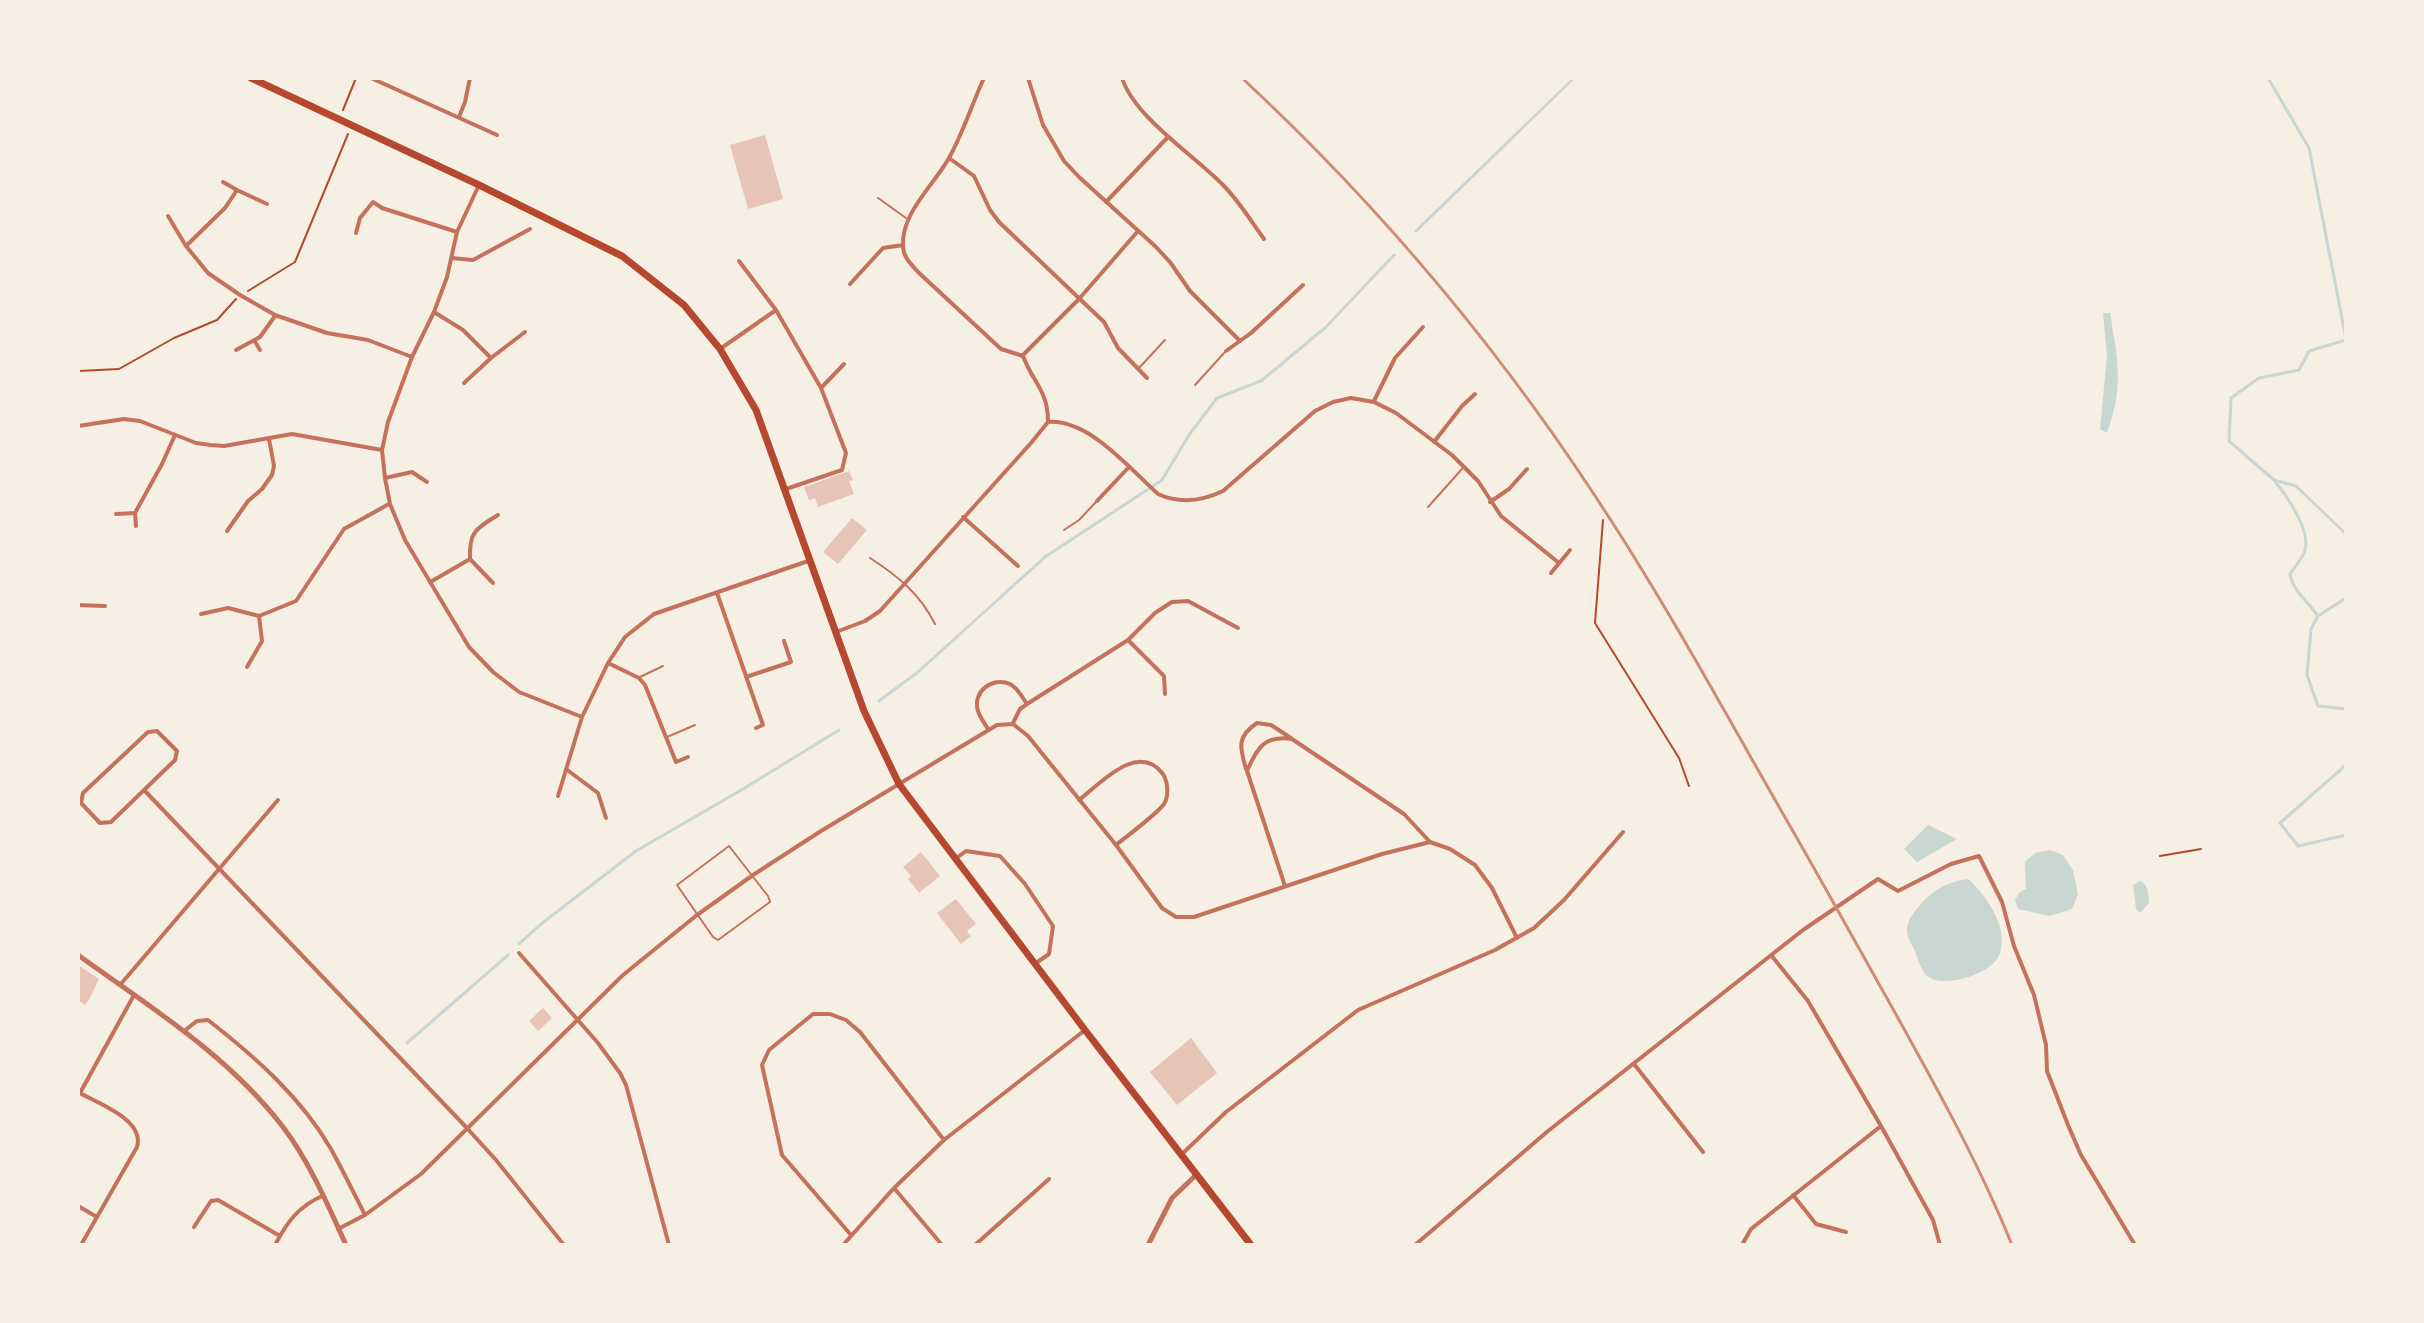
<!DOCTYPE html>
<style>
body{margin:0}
#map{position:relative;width:2424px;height:1323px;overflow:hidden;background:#f6efe4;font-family:"Zilla Slab",serif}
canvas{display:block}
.frame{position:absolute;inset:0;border:80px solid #f6efe4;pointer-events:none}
</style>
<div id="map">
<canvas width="2424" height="1323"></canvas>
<div class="frame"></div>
</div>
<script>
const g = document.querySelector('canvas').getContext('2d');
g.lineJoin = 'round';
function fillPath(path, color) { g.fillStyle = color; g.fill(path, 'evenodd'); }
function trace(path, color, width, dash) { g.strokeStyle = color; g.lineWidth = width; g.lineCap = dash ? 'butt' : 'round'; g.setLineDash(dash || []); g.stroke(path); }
const water = new Path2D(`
 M2103 313H2110C2118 361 2124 387 2107 433L2100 429 2107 356Z
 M1928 825 1957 839 1917 862 1904 849Z
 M2050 850 2063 855 2073 870 2078 894 2072 909 2050 916 2018 909 2015 900 2019 893 2026 889 2025 862 2035 853Z
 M1968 879C1987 895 2013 934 1997 959 1987 975 1941 990 1926 975 1920 969 1917 955 1913 947 1906 935 1904 926 1913 914 1927 894 1944 882 1968 879Z
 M2140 881 2144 883 2148 891 2149 903 2140 913 2136 909 2133 885Z`);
const stream = new Path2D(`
 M2268 78 2309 148 2346 339
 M1416 231 1574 78
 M2346 340 2309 351 2299 370 2259 378 2231 398 2229 441 2274 480 2296 486 2345 533 2346 544
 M2274 480C2286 495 2313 532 2304 553 2301 560 2294 568 2290 574 2293 592 2308 601 2318 616
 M2346 598 2318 616 2311 629 2307 675 2318 706 2346 709
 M879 701 918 672 1045 557 1162 480 1189 435 1217 398 1261 381 1326 327 1394 255
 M2346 765 2280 823 2298 846 2346 835
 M519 944 541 924 636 851 743 789 839 730
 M407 1043 508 955`);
const building = new Path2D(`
 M765 135 783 199 748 209 730 145Z
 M849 471 853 480 849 481 854 494 818 507 815 498 809 500 804 487Z
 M852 518 867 530 838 564 823 552Z
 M921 852 940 876 919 893 908 879 911 876 903 867Z
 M956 899 976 924 967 931 971 936 961 944 937 913Z
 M78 965 99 979 91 996 85 1005 78 1000Z
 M543 1008 552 1018 538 1031 529 1021Z
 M1191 1038 1217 1073 1177 1105 1150 1072Z`);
const path = new Path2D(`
 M343 110 356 78
 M248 291 295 262 348 134
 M78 371 119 369 174 338 217 320 236 299
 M1603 520 1595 623 1679 758 1689 786
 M2160 856 2201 849`);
const service = new Path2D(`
 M878 198 906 218
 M1138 369 1165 340
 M1195 385 1225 352
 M1428 507 1462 469
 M1064 530 1079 520 1096 502
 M870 558C898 576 920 594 935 624
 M640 677 663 666
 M667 737 695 725
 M729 846 768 896 770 902 718 940 713 937 677 885Z`);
const minor = new Path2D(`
 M371 78 497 135
 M1028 78 1043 125 1064 161 1079 177 1155 246 1170 262 1190 291 1240 341
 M1122 78C1135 118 1194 155 1223 185 1239 201 1251 221 1264 239
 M459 117 465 102 470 78
 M949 158 974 176 990 210 999 222 1104 322 1118 348 1147 378
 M223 182 237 190
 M479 185 457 232 447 277 434 312 412 357 388 422 382 450 385 478 390 504 405 540 469 647 493 672 519 692 582 717
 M1106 202 1168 137
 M168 216 186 246 208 273 240 295 275 315 327 333 368 340 412 357
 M356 233 360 218 373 202 382 208 457 232
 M186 246 225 208 237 190 267 204
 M451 258 473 260 530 229
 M739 261 776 310 821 388 846 453 842 470 786 489
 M850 284 883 248 903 245
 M434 312 463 330 491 358
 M254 340 260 350
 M720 349 776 310
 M236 350 260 337 275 316
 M1226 351 1251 333 1303 285
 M1023 355 1079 299 1138 231
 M464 383 491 358 525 332
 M821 388 844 364
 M1374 401 1395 358 1423 327
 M1048 422C1089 419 1129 468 1158 494 1180 504 1202 501 1223 491L1315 411 1333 402 1351 398 1374 402 1396 413 1452 455 1478 481 1501 516 1559 563
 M78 426 124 419 140 421 196 443 211 445 224 446 292 434 382 450
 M1434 442 1462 406 1475 394
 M385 478 412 472 427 482
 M1097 501 1128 468
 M1490 502 1509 489 1527 469
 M116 514 135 513
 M963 517 1018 566
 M136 526 135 513 162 464 175 435
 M227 531 248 501 262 489 272 475 274 466 269 439
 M470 559 493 583
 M1551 573 1570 550
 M432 581 470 559C469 531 476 529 498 515
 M717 593 763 725 756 728
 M78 605 105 606
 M201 614 228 608 259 616 296 601 344 529 389 504
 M836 632 865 621 880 611 1031 443 1048 422C1048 390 1033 383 1023 356L1001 349 918 272C911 264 903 257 903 246 901 213 934 185 949 158 963 133 972 104 984 78
 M1128 640 1164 676 1165 694
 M608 663 639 678 645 685 676 762 688 757
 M247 667 262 641 259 616
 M746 677 791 662 784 641
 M1027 704 1128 640 1155 613 1172 602 1188 601 1238 628
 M988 729C984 723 980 717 978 711 972 692 992 676 1010 684 1018 688 1022 697 1027 704L1020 709 1013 723
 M157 731 177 751 175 760 111 822 100 823 81 803 83 793 148 732Z
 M566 769 598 793 606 818
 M1246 769C1240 748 1236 737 1257 723L1271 725 1291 738
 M144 790 466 1127 496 1160 564 1245
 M558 796 582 717 608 663 625 637 654 614 811 560
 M1079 800C1101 783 1138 741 1163 774 1168 782 1169 796 1164 804 1157 814 1127 836 1116 845
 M955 859 966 851 1000 856 1025 884 1053 926 1049 954 1036 963
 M1285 886 1247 771C1257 748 1264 735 1292 739L1404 814 1430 842
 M519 953 598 1043 620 1073 626 1085 669 1245
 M1771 955 1808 1001 1881 1126 1933 1220 1940 1245
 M120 985 278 800
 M184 1031 197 1021 208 1020C254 1056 301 1097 331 1149 343 1171 354 1193 365 1215
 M1634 1064 1703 1152
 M1181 1155 1226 1112 1358 1010 1495 950 1534 928 1564 900 1623 832
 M894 1188 942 1245
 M1793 1195 1816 1224 1846 1232
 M78 1206 97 1217
 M194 1227 211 1201 218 1200 280 1236
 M338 1229 365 1215 421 1174 623 975 697 915 753 875 821 831 997 725 1013 724 1028 736 1116 845 1162 908 1176 917H1194L1382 854 1430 842 1450 849 1475 865 1492 888 1517 938
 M851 1235 782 1155 762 1065 769 1050 813 1014H830L846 1020 860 1032 944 1140
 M81 1245 137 1147C145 1120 99 1104 80 1093L134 995
 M275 1245C287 1222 298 1207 322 1196
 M843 1245 894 1188 944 1140 1085 1030
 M975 1245 1049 1179
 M1415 1245 1548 1131 1803 930 1878 879 1898 891 1951 864 1979 856 2002 902 2014 946 2034 995 2046 1045 2047 1071 2068 1125 2081 1155 2135 1245
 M1742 1245 1751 1229 1881 1126`);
const tertiary = new Path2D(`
 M78 955C150 1007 228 1055 283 1127 309 1161 328 1205 346 1245
 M1148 1245 1172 1198 1196 1175`);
const trunk = new Path2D(`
 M251 78 479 185 622 256 684 305 720 349 756 410 864 711 899 784 1085 1030 1251 1245`);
const rail = new Path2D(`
 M1242 78C1383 209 1508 359 1612 522 1677 623 1734 729 1794 833 1829 894 1863 956 1898 1018 1939 1092 1980 1166 2012 1245`);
fillPath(water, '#c9d6d2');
trace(stream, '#c9d6d2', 3);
fillPath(building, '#e6c5b7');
trace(path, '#b5482f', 2);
trace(service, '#c5725c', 2);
trace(minor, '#c5725c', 4);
trace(tertiary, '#c5725c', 5);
trace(trunk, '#b5482f', 7);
trace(rail, '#cf8b77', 3);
</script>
